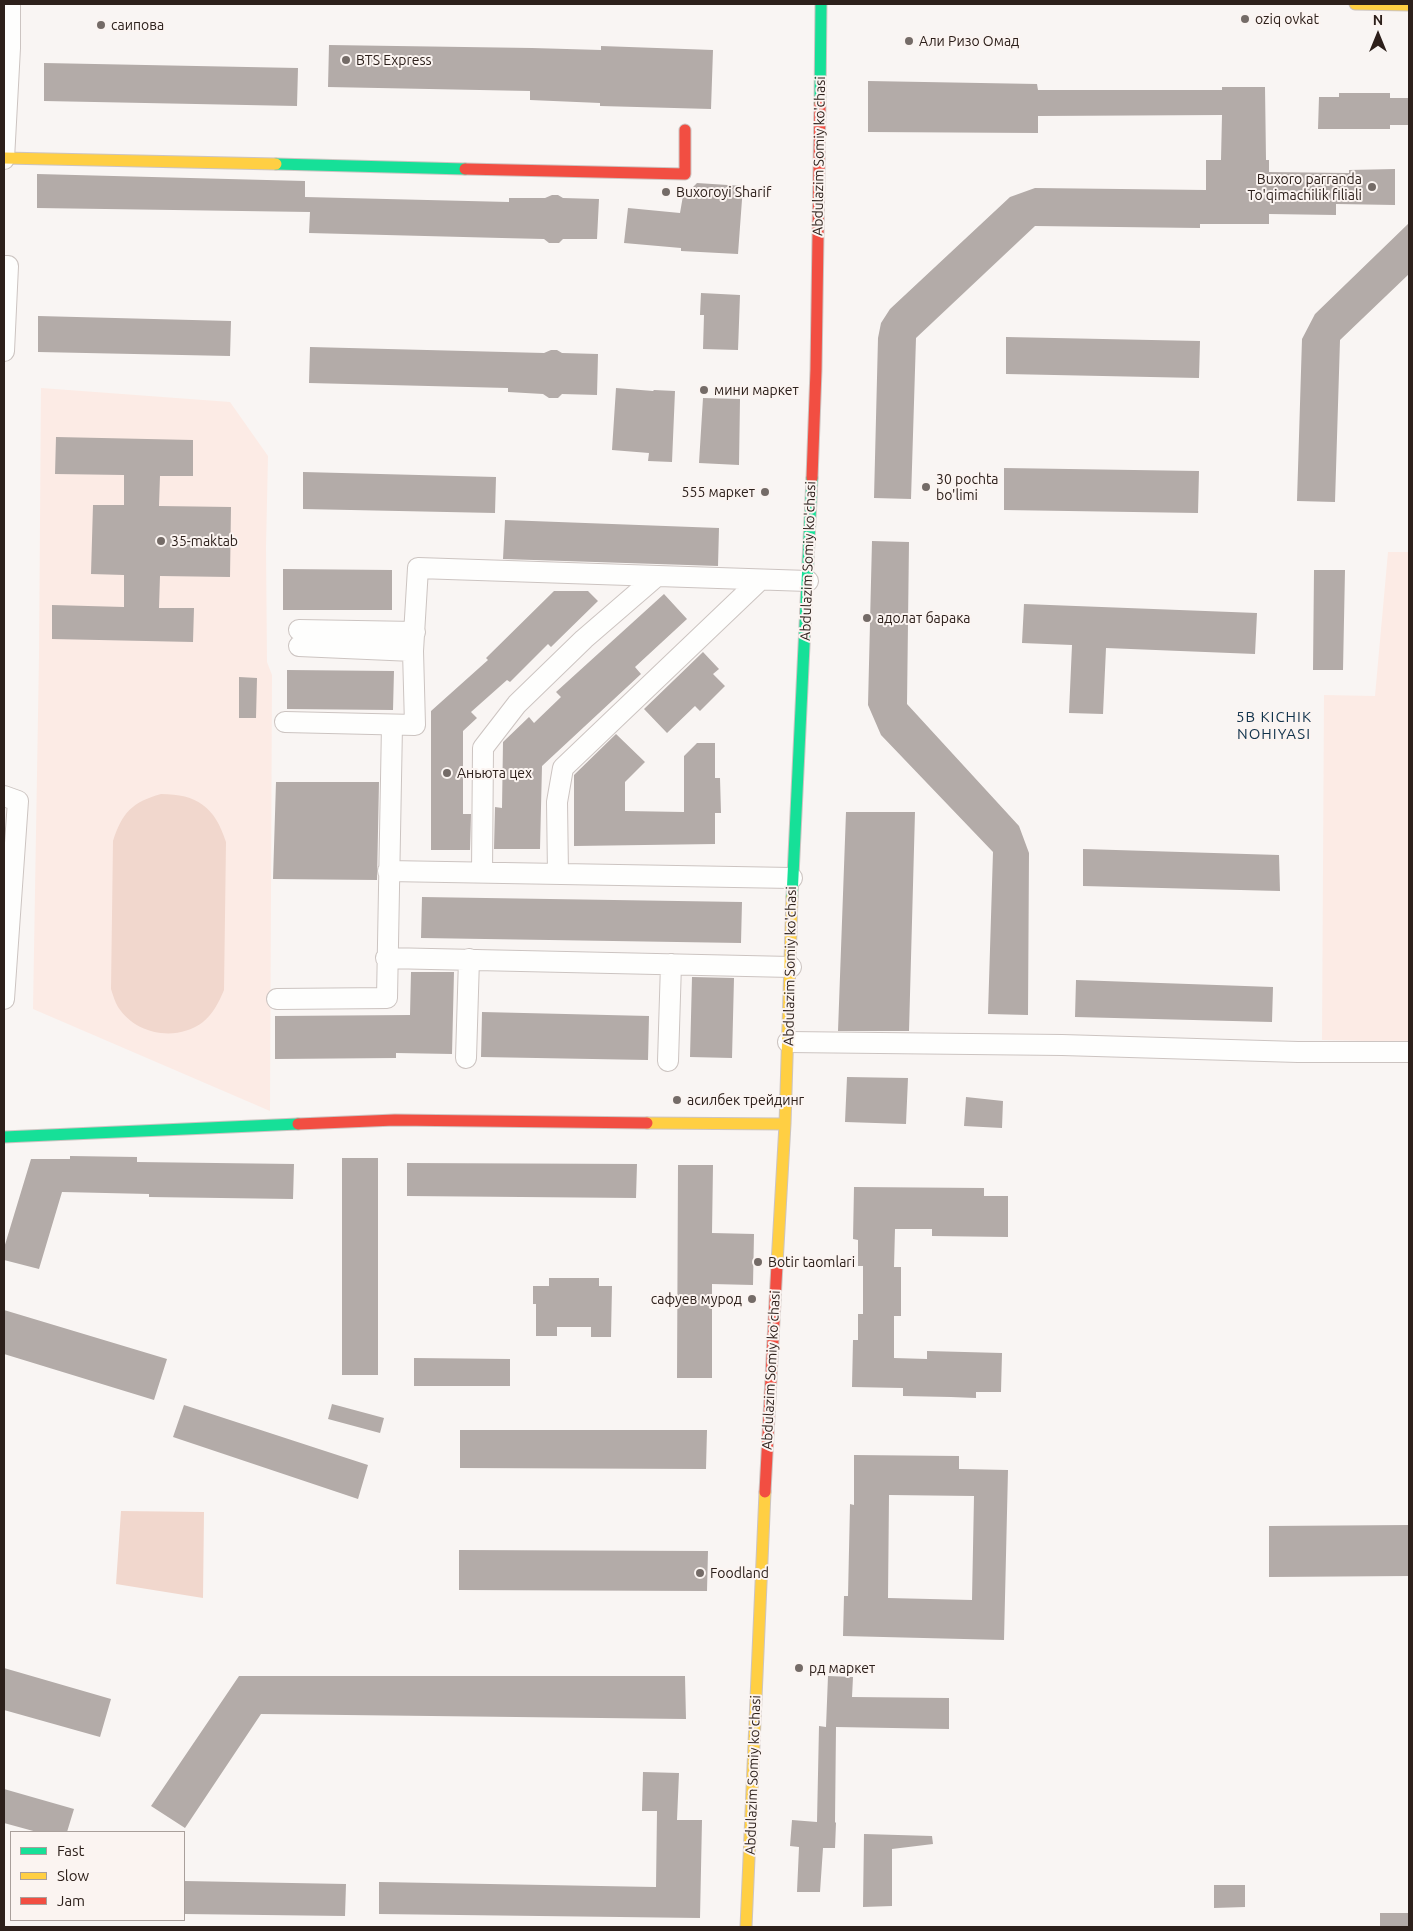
<!DOCTYPE html>
<meta charset="utf-8">
<style>
body{margin:0}
#map{position:relative;width:1413px;height:1931px;overflow:hidden;background:#f9f5f3;font-family:Ubuntu,sans-serif}
canvas{display:block}
.frame{position:absolute;inset:0;border:5px solid #2d201b;pointer-events:none}
.legend{position:absolute;left:10px;top:1831px;width:175px;height:90px;box-sizing:border-box;background:#fbf4f1;border:1px solid #a99f9b;margin:0;padding:6px 9px;list-style:none;font-size:15px;color:#2d201b}
.legend li{display:flex;align-items:center;gap:10px;height:25px}
.legend b{width:25px;border:1px solid #a99f9b}
.north{position:absolute;left:1353px;top:10px;width:50px;height:50px;-webkit-text-stroke:4px #fbf4f1;paint-order:stroke;rotate:0deg;font-size:14px;font-weight:700;line-height:20px;text-align:center;color:#2d201b}
.north::after{content:'';display:block;margin:auto;width:18px;height:22px;background:#2d201b;clip-path:polygon(50% 0,100% 100%,50% 72%,0 100%)}
</style>
<div id="map">
<canvas width="1413" height="1931"></canvas>
<div class="frame"></div>
<ul class="legend">
<li><b style="height:6px;background:#16e098"></b>Fast</li>
<li><b style="height:6px;background:#ffcf43"></b>Slow</li>
<li><b style="height:6px;background:#f24e42"></b>Jam</li>
</ul>
<div class="north">N</div>
</div>
<script>
const g = document.querySelector('canvas').getContext('2d');
g.lineJoin = 'round';
function fillPath(path, color) { g.fillStyle = color; g.fill(path, 'evenodd'); }
function trace(path, color, width, dash) { g.strokeStyle = color; g.lineWidth = width; g.lineCap = dash ? 'butt' : 'round'; g.setLineDash(dash || []); g.stroke(path); }
function label(font, color, halo, rows, align = 'center') {
  g.font = font + ' Ubuntu,sans-serif'; g.lineWidth = 4; g.setLineDash([]); g.textBaseline = 'middle'; g.strokeStyle = halo; g.fillStyle = color; for (const [text, x, y, turn = 0] of rows) {
    g.save(); g.translate(x, y); g.rotate((+turn || 0) * Math.PI / 180); g.textAlign = isNaN(turn) ? turn : align; if (halo) g.strokeText(text, 0, 0); g.fillText(text, 0, 0); g.restore();
  }
}
const built = new Path2D(`
 M41 388 230 402 268 456 266 547 267 662 272 675 270 1111 33 1009 39 656Z
 M1388 552H1409V1042L1322 1040 1324 695 1375 696Z`);
const green = new Path2D(`
 M161 794C197 794 215 807 226 842L224 990C219 1002 213 1014 203 1022 177 1042 136 1035 118 1007 115 1002 113 995 111 989L113 841C122 813 132 802 161 794Z
 M121 1511 204 1512 203 1598 116 1584Z`);
const building = new Path2D(`
 M329 45 532 48 601 50V46L713 50 711 109 600 106V103L530 100V91L328 87Z
 M44 63 298 68 297 106 44 101Z
 M868 81 1037 84 1038 90H1222V87H1265L1266 160H1269V172L1349 173V170L1395 169V205L1336 204V215L1269 214V224H1200V228L1035 226 916 338 911 499 874 498 878 338 881 323 890 309 1010 197 1035 188 1206 190V160H1221L1222 115 1038 116V133L868 132Z
 M1339 93H1390V98H1409V125H1390V129H1318L1319 97H1339Z
 M37 174 305 181V197L509 202V198H545L552 195H558L563 198 599 199 597 239H563L559 243H549L544 239 502 238 309 233 310 212 37 208Z
 M697 183 743 186 738 254 681 251V248L624 243 628 208 680 213 684 190 692 188Z
 M1409 223V274L1340 340 1335 502 1297 501 1302 339 1315 314Z
 M701 293 740 295 738 350 703 349 704 315H700Z
 M38 316 231 321 230 356 38 352Z
 M1006 337 1200 341 1199 378 1006 374Z
 M310 347 544 353 551 350H557L562 353 598 354 597 395 562 394 558 398H549L543 394 508 392V388L309 383Z
 M616 388 653 391 654 390 675 391 672 462 648 461 649 453 612 450Z
 M703 398 740 399 739 465 699 463Z
 M56 437 193 440V476H160L159 506 231 507 230 577 160 576 159 608H194L193 642 52 639V605L124 607V575L91 574 93 505H124V475L55 474Z
 M1004 468 1199 471 1198 513 1004 510Z
 M303 472 496 477 495 513 303 509Z
 M505 520 719 528 718 566 503 559Z
 M872 541 909 542 907 704 1019 826 1029 853 1028 1015 988 1014 993 852 881 735 868 705Z
 M283 569 392 570V610H283Z
 M1314 570H1345L1343 670H1313Z
 M554 591H588L598 601 551 647 548 644 510 682 507 680 471 712 477 718 463 731V814H471L470 850H431V711L488 660 486 658Z
 M664 594 687 619 635 667 641 674 542 766 540 849H494L495 807 502 808 503 742 529 717 534 723 561 697 556 692Z
 M1024 604 1257 613 1255 654 1106 648 1103 714 1069 713 1072 645 1022 643Z
 M703 652 719 669 713 674 725 686 700 711 695 706 667 733 644 709Z
 M287 670 394 671 393 710 287 709Z
 M239 677 257 678 256 718H239Z
 M616 734 645 762 625 782V811L684 812V756L697 743H715V778H720L721 813H715V844L574 846V775Z
 M276 782H379L377 880 273 879Z
 M846 812H915L909 1031H838Z
 M1083 849 1279 855 1280 891 1083 886Z
 M422 897 742 902 741 943 421 938Z
 M411 972H454L452 1054 396 1053V1058L275 1059V1016L410 1015Z
 M692 977 734 978 732 1058 690 1057Z
 M1076 980 1273 987 1272 1022 1075 1017Z
 M482 1012 649 1016 648 1060 481 1057Z
 M847 1077 908 1078 906 1124 845 1122Z
 M966 1097 1003 1101 1002 1128 964 1126Z
 M70 1156 137 1157V1162L294 1164 293 1199 149 1197V1194L62 1192 39 1269 4 1260V1248L31 1159H70Z
 M342 1158H378V1375H342Z
 M407 1163 637 1164 636 1198 407 1196Z
 M678 1165H713L712 1233 754 1234 753 1285 712 1284V1378H677Z
 M854 1187 984 1188V1196H1008V1237L932 1236V1229H895L894 1267H901V1316H894V1358L927 1359V1351L1002 1353 1001 1392H976V1398L951 1397 903 1396V1388L852 1387 853 1340H858V1314H863V1266H858V1240L853 1239Z
 M549 1278H599V1286H612L611 1337H591V1327H557V1336H536V1304H533V1286H549Z
 M4 1310 167 1359 154 1400 4 1354Z
 M414 1358 510 1359V1386H414Z
 M332 1404 384 1418 380 1433 328 1419Z
 M184 1405 368 1465 358 1499 173 1437Z
 M460 1430H707L706 1469 460 1468Z
 M854 1455 959 1456V1469L1008 1470 1004 1640 843 1636 844 1596H848L850 1504 854 1505ZM889 1495 974 1496 972 1600 888 1598Z
 M1409 1525V1576L1269 1577V1526Z
 M459 1550 708 1551 707 1591 459 1590Z
 M4 1668 111 1699 100 1737 4 1710Z
 M239 1676H685L686 1719 261 1714 185 1828 151 1806Z
 M828 1676 853 1677 852 1697 949 1698V1729L836 1727 835 1822 836 1823 835 1848H823L820 1892H797L799 1847 790 1846 792 1820 817 1822 819 1726 826 1727Z
 M643 1772 679 1773 677 1820H702L700 1918 379 1914V1882L656 1887 657 1811H642Z
 M4 1789 74 1809 67 1832H37L4 1823Z
 M864 1834 932 1836 933 1844 892 1849V1906L863 1907Z
 M184 1881 346 1884 345 1916 184 1914Z
 M1214 1885H1245V1907L1214 1908Z
 M1380 1913H1409V1927H1380Z`);
const street = new Path2D(`
 M10 4V48
 M4 48H10L4 159
 M4 266H8L4 351
 M299 630 415 632
 M299 646 413 651
 M285 722 415 725 413 651 418 568 808 581
 M4 796 18 801 4 999
 M388 871 792 878
 M482 872 483 748 517 704 584 639 657 576
 M558 874 557 802 563 768 760 580
 M386 958 791 967
 M277 999 387 998 392 725
 M788 1042 1062 1045 1298 1052H1409
 M466 1058 469 959
 M668 1061 671 964`);
const fast = new Path2D(`
 M820 103 821 4
 M276 164 465 169
 M792 897 812 478
 M4 1137 298 1124`);
const slow = new Path2D(`
 M1355 4 1409 5
 M4 158 276 164
 M647 1123 785 1124
 M777 1264 785 1124 792 897
 M746 1927 765 1492`);
const jam = new Path2D(`
 M465 169 685 174V130
 M812 478 816 370 820 103
 M298 1124 395 1120 647 1123
 M765 1492 777 1264`);
const markers = [
 [1245,19,5,"#746b67"],
 [101,25,5,"#746b67"],
 [909,41,5,"#746b67"],
 [346,60,5,"#746b67"],
 [1372,187,5,"#746b67"],
 [666,192,5,"#746b67"],
 [704,390,5,"#746b67"],
 [926,487,5,"#746b67"],
 [765,492,5,"#746b67"],
 [161,541,5,"#746b67"],
 [867,618,5,"#746b67"],
 [447,773,5,"#746b67"],
 [677,1100,5,"#746b67"],
 [758,1262,5,"#746b67"],
 [752,1299,5,"#746b67"],
 [700,1573,5,"#746b67"],
 [799,1668,5,"#746b67"]
];
const poiNames = [
 ["oziq ovkat",1255,19],
 ["саипова",111,25],
 ["Али Ризо Омад",919,41],
 ["BTS Express",356,60],
 ["Buxoro parranda",1362,179,"right"],
 ["To'qimachilik filiali",1362,195,"right"],
 ["Buxoroyi Sharif",676,192],
 ["мини маркет",714,390],
 ["30 pochta",936,479],
 ["bo'limi",936,495],
 ["555 маркет",755,492,"right"],
 ["35-maktab",171,541],
 ["адолат барака",877,618],
 ["Аньюта цех",457,773],
 ["асилбек трейдинг",687,1100],
 ["Botir taomlari",768,1262],
 ["сафуев мурод",742,1299,"right"],
 ["Foodland",710,1573],
 ["рд маркет",809,1668]
];
const streetNames = [
 ["Abdulazim Somiy ko'chasi",819,156,-89],
 ["Abdulazim Somiy ko'chasi",808,561,-88],
 ["Abdulazim Somiy ko'chasi",790,966,-89],
 ["Abdulazim Somiy ko'chasi",771,1370,-87],
 ["Abdulazim Somiy ko'chasi",753,1775,-88]
];
const neighbourhoodNames = [
 ["5B KICHIK",1274,717],
 ["NOHIYASI",1274,734]
];
fillPath(built, '#fcebe5');
fillPath(green, '#f1d7cd');
fillPath(building, '#b3aba8');
trace(street, '#ccc4c1', 22);
trace(fast, '#ccc4c1', 13);
trace(slow, '#ccc4c1', 13);
trace(jam, '#ccc4c1', 13);
trace(street, '#fefefd', 20);
trace(fast, '#16e098', 11);
trace(slow, '#ffcf43', 11);
trace(jam, '#f24e42', 11);
for (const [x, y, r, color] of markers) { const dot = new Path2D(); dot.arc(x, y, r, 0, 2 * Math.PI); g.fillStyle = color; g.fill(dot); trace(dot, '#fbf4f1', 2); }
label('14px', '#2d201b', '#fbf4f1', poiNames, 'left');
label('14px', '#2d201b', '#fbf4f1', streetNames);
g.letterSpacing = '1px';
label('15px', '#10324b', '#fbf4f1', neighbourhoodNames);
g.letterSpacing = '0px';
</script>
